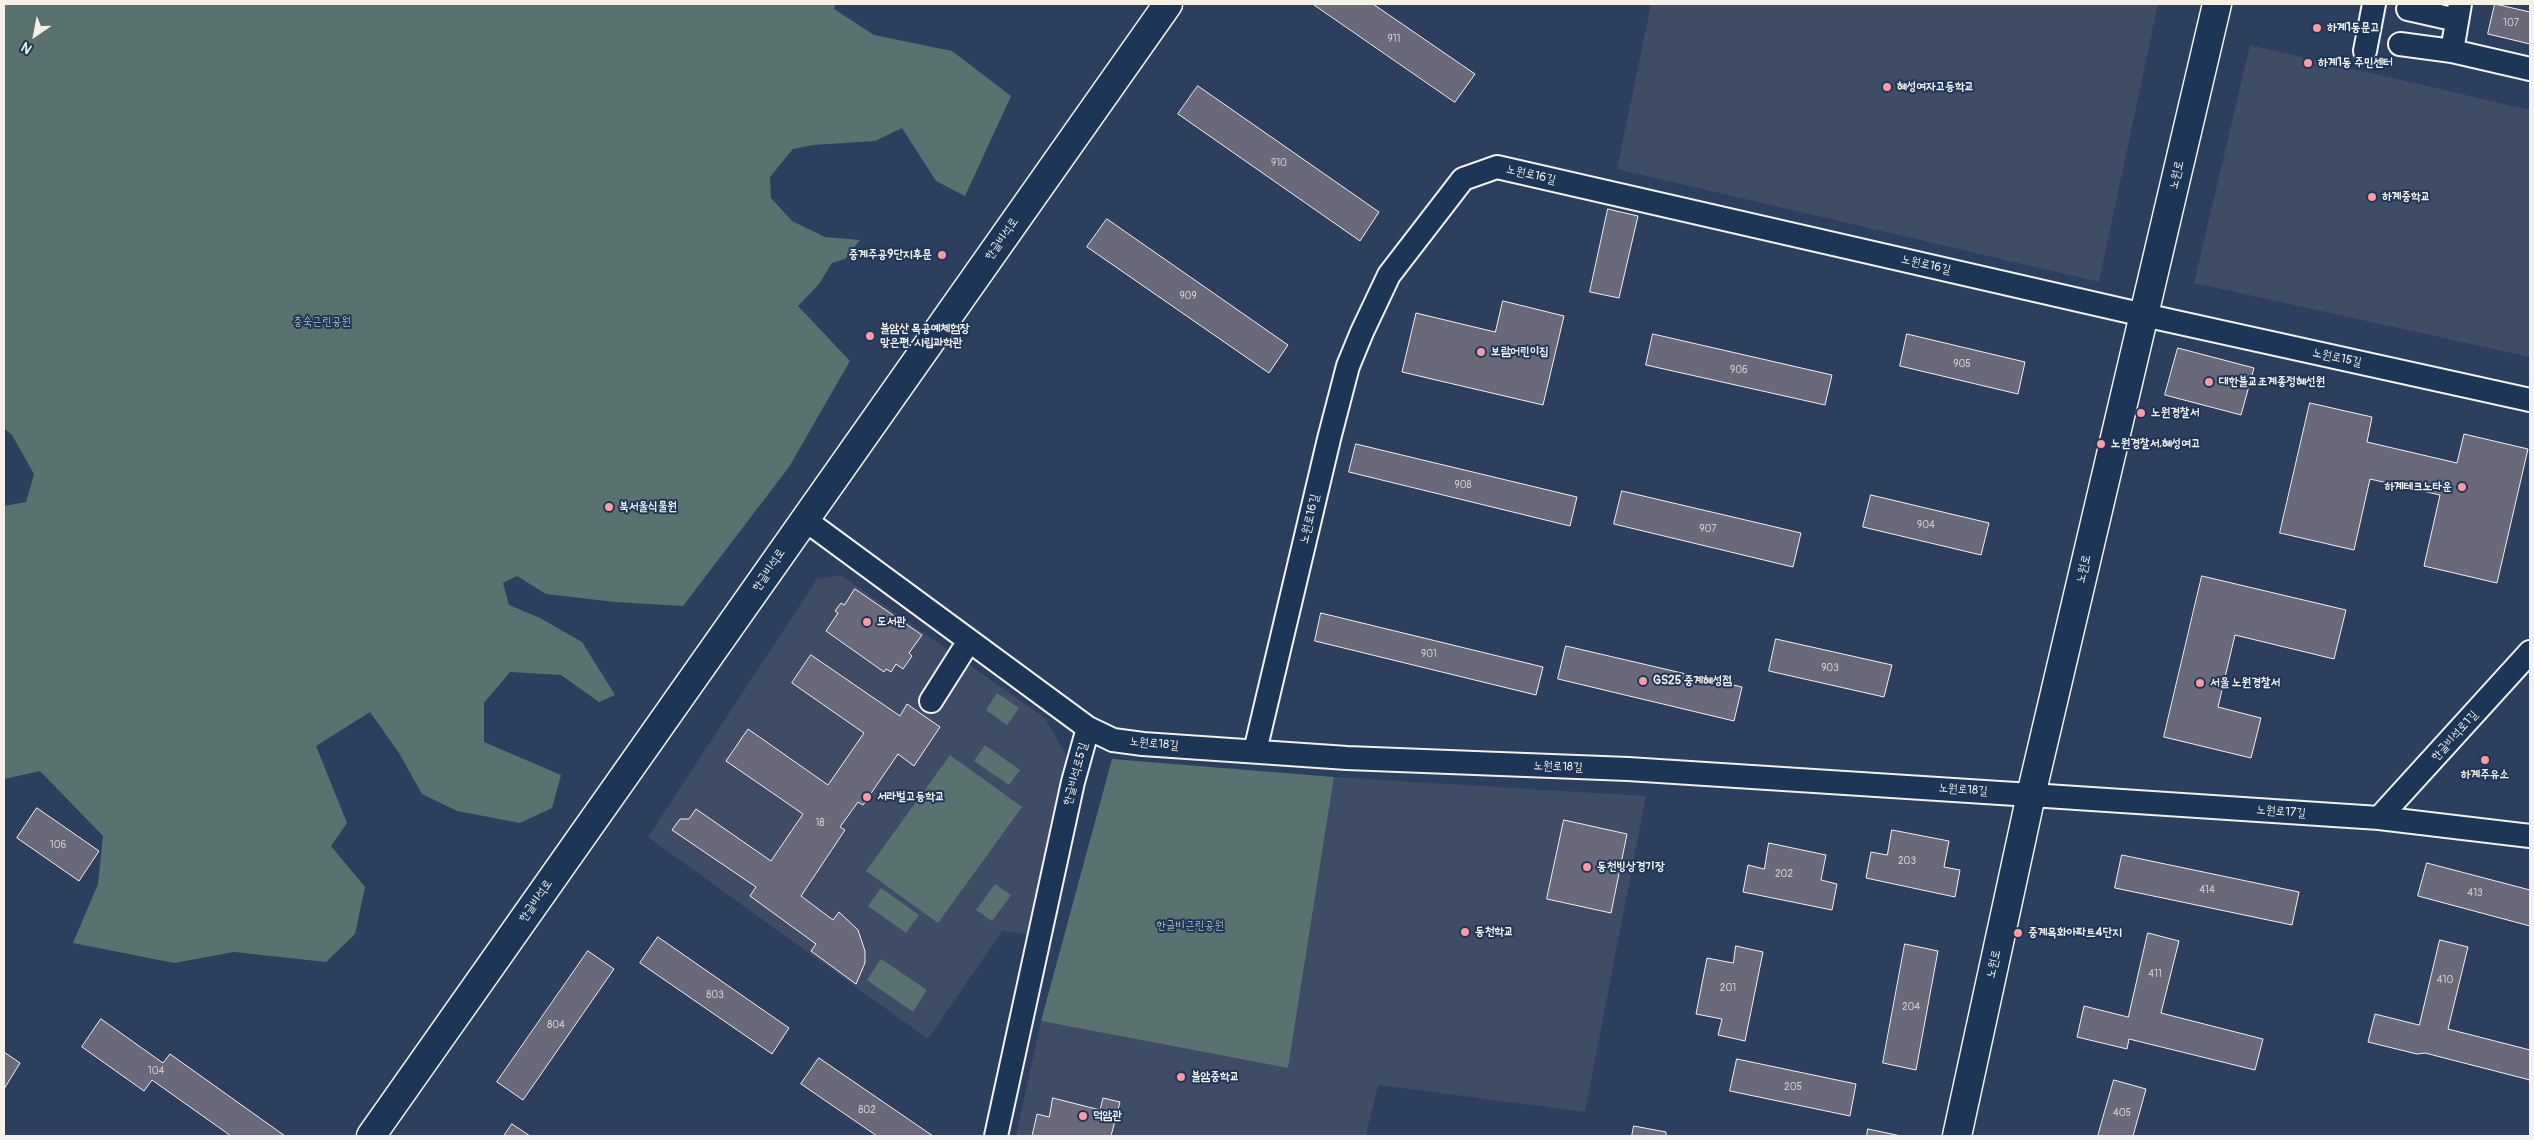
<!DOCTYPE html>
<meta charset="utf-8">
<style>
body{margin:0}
#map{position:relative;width:2534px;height:1140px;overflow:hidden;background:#2c3f5e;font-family:Pangolin,sans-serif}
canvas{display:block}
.frame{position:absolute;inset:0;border:5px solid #f4f1e8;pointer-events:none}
.north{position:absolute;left:10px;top:10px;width:50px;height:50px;-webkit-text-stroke:4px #1d3557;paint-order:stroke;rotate:213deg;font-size:14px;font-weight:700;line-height:20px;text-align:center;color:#f4f1e8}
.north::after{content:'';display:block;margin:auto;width:18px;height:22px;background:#f4f1e8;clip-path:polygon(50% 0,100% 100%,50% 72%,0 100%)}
</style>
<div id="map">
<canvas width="2534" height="1140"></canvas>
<div class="frame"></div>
<div class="north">N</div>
</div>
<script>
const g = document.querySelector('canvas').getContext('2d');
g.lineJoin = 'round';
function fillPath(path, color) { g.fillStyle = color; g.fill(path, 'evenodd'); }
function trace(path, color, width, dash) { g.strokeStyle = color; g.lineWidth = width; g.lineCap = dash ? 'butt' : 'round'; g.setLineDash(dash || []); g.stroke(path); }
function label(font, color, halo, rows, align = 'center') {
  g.font = font + ' Pangolin,"Poor Story",sans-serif'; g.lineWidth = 4; g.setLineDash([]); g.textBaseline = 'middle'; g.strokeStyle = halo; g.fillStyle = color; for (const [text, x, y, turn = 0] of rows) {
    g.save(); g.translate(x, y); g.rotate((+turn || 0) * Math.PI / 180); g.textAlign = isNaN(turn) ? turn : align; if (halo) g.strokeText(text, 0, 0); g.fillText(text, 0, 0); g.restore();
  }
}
const built = new Path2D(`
 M1651 4H2158L2099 282 1617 169Z
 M2250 45 2530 110V357L2194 283Z
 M841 575 1045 718 1067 757 1031 934 1002 931 928 1039 648 837 817 579Z
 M1334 777 1646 796 1585 1112 1378 1085 1366 1136H1016L1041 1021 1288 1068Z`);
const green = new Path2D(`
 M4 4H835L834 9 874 35 952 51 1011 96 965 196 936 181 902 128 875 141 813 145 793 149 770 177 771 198 792 221 825 237 860 240 845 259 832 263 819 284 798 306 850 361 789 467 683 606 615 602 546 594 517 576 503 583 509 605 540 618 582 642 615 695 599 702 561 675 510 672 484 703V742L561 775 552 808 520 823 457 811 422 794 399 753 370 712 316 746 347 823 331 846 365 887 355 934 326 962 234 952 174 963 73 943 98 884 103 836 40 771 4 779V506L26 502 34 474 12 435 4 428Z
 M997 693 1019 708 1007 725 986 710Z
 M985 745 1020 770 1009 785 974 761Z
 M950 755 1022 807 938 923 866 871Z
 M1112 759 1334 777 1288 1068 1041 1021Z
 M995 884 1011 895 992 921 976 910Z
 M881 888 919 915 906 933 868 906Z
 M881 959 927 990 913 1012 867 980Z`);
const building = new Path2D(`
 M1313 4H1373L1475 74 1455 102Z
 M2495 4 2530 12V44L2488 34Z
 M1198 86 1379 212 1360 241 1178 114Z
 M1608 209 1638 216 1619 298 1590 292Z
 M1107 219 1288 345 1269 373 1087 247Z
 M1503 301 1564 316 1543 405 1402 372 1416 313 1495 332Z
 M1653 334 1832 375 1825 405 1646 365Z
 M1907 334 2025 362 2018 394 1900 366Z
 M2178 348 2254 368 2241 415 2165 395Z
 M2310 403 2372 417 2367 442 2457 463 2464 434 2528 449 2497 583 2424 566 2440 495 2370 479 2354 550 2280 533Z
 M1356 444 1577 497 1570 526 1349 472Z
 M1622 491 1801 533 1793 567 1614 524Z
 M1871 495 1989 523 1981 555 1863 527Z
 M2202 576 2346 610 2334 659 2235 635 2218 707 2261 718 2251 758 2164 737Z
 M855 589 922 635 909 653 912 656 903 669 896 664 891 672 886 669 884 672 826 631 838 613 835 611 841 603 844 605Z
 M1321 613 1543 667 1536 695 1315 641Z
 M1776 639 1892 665 1884 697 1769 671Z
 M1566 646 1742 687 1734 721 1558 679Z
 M811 655 900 716 907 704 940 727 914 766 898 754 863 805 858 802 840 827 845 830 801 896 833 920 839 912 858 930 865 951V963L856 984 811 951 816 944 750 896 756 887 672 830 680 819H689L696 809 771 861 803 814 726 761 748 729 828 785 864 733 792 683Z
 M37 808 99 851 79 881 17 838Z
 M1564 820 1627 834 1611 913 1547 899Z
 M1892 830 1949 841 1944 867 1960 870 1955 897 1866 878 1871 852 1887 855Z
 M1769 843 1826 855 1821 880 1837 884 1832 910 1743 892 1748 865 1764 869Z
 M2122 855 2299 892 2292 925 2115 888Z
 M2427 863 2530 890V926L2418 896Z
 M2148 933 2179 941 2161 1013 2263 1039 2255 1070 2129 1039 2127 1049 2077 1037 2084 1006 2128 1017Z
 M658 937 789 1028 772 1054 640 963Z
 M2440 940 2468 947 2448 1029 2530 1050V1080L2425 1053 2417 1054 2368 1042 2375 1014 2419 1025Z
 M1905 944 1938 951 1916 1070 1883 1063Z
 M1736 946 1763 952 1745 1041 1718 1035 1722 1019 1696 1014 1707 958 1733 963Z
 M588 951 614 969 523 1100 497 1082Z
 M101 1019 163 1063 170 1054 285 1136H231L152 1080 144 1091 82 1047Z
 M4 1052 20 1063 4 1089Z
 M819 1058 933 1136H877L801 1084Z
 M1737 1059 1856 1084 1850 1116 1730 1091Z
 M2114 1080 2146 1089 2133 1136H2098Z
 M1053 1098 1100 1110 1103 1098 1120 1102 1111 1136H1032L1037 1114 1049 1117Z
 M512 1124 530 1136H504Z
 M1634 1126 1666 1132V1136H1632Z
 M1868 1129 1901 1136H1867Z`);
const minor = new Path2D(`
 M2460 4 2452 51 2530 69
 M2408 9 2457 20
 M2400 44 2452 51
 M2365 51 2374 4
 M804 519 1088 728 1113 740 1143 744 1347 758 1628 769 2031 795 2379 818 2530 836
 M931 701 969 641
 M1255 751 1329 439 1348 366 1362 332 1389 275 1463 179 1497 167 2144 315 2530 400
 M2379 818 2530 652
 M996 1136 1073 782 1088 728`);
const major = new Path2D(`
 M371 1136 1168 4
 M1957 1136 2031 795 2217 4`);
const markers = [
 [2317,28,5,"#ff9aa2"],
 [2308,63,5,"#ff9aa2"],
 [1887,87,5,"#ff9aa2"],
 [2372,197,5,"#ff9aa2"],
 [942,255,5,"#ff9aa2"],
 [870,336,5,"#ff9aa2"],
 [1481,352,5,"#ff9aa2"],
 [2209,382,5,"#ff9aa2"],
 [2141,413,5,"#ff9aa2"],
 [2101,444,5,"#ff9aa2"],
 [2462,487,5,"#ff9aa2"],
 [609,507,5,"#ff9aa2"],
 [867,622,5,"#ff9aa2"],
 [1643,681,5,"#ff9aa2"],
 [2200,683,5,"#ff9aa2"],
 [2485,760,5,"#ff9aa2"],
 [867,797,5,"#ff9aa2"],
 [1587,867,5,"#ff9aa2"],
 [1465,932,5,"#ff9aa2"],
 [2018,933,5,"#ff9aa2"],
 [1181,1077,5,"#ff9aa2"],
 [1083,1116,5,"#ff9aa2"]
];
const numberNames = [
 ["107",2511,23],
 ["911",1394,39],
 ["910",1279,163],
 ["909",1188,296],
 ["905",1962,364],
 ["906",1739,370],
 ["908",1463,485],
 ["904",1926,525],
 ["907",1708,529],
 ["901",1429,654],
 ["903",1830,668],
 ["18",820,823],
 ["106",58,845],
 ["203",1907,861],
 ["202",1784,874],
 ["414",2207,890],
 ["413",2475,893],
 ["411",2155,974],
 ["410",2445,980],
 ["201",1728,988],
 ["803",715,995],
 ["204",1911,1007],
 ["804",556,1025],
 ["104",156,1071],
 ["205",1793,1087],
 ["802",867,1110],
 ["405",2122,1113]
];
const poiNames = [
 ["하계1동문고",2327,28],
 ["하계1동 주민센터",2318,63],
 ["혜성여자고등학교",1897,87],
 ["하계중학교",2382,197],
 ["중계주공9단지후문",932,255,"right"],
 ["불암산 목공예체험장",880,329],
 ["맞은편. 시립과학관",880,343],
 ["보람어린이집",1491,352],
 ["대한불교조계종정혜선원",2219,382],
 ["노원경찰서",2151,413],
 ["노원경찰서.혜성여고",2111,444],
 ["하계테크노타운",2452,487,"right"],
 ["북서울식물원",619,507],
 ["도서관",877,622],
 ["GS25 중계혜성점",1653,681],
 ["서울 노원경찰서",2210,683],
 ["하계주유소",2485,775,"center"],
 ["서라벌고등학교",877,797],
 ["동천빙상경기장",1597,867],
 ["동천학교",1475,932],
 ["중계목화아파트4단지",2028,933],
 ["불암중학교",1191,1077],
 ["덕암관",1093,1116]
];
const streetNames = [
 ["노원로16길",1531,175,13],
 ["노원로",2177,175,-77],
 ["한글비석로",1002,239,-55],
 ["노원로16길",1926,265,13],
 ["노원로15길",2337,358,12],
 ["노원로16길",1310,519,-77],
 ["노원로",2084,569,-77],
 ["한글비석로",769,570,-56],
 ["한글비석로1길",2455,736,-48],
 ["노원로18길",1154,744,5],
 ["노원로18길",1558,767,2],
 ["한글비석로5길",1076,774,-75],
 ["노원로18길",1963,790,4],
 ["노원로17길",2281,812,4],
 ["한글비석로",536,901,-55],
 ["노원로",1994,964,-78]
];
const parkNames = [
 ["충숙근린공원",322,322],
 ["한글비근린공원",1190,926]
];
fillPath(built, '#3e4c66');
fillPath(green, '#59726f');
fillPath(building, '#69697a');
trace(building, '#f4f1e8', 1);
trace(minor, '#f4f1e8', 26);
trace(major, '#f4f1e8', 31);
trace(minor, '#1d3557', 22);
trace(major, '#1d3557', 28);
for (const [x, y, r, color] of markers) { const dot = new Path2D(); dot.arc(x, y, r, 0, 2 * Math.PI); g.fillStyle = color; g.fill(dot); trace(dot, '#1d3557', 2); }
label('10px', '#d1cfcc', null, numberNames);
label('bold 12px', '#f4f1e8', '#1d3557', poiNames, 'left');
label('12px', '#f4f1e8', '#1d3557', streetNames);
label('12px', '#b6beb8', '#1d3557', parkNames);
</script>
